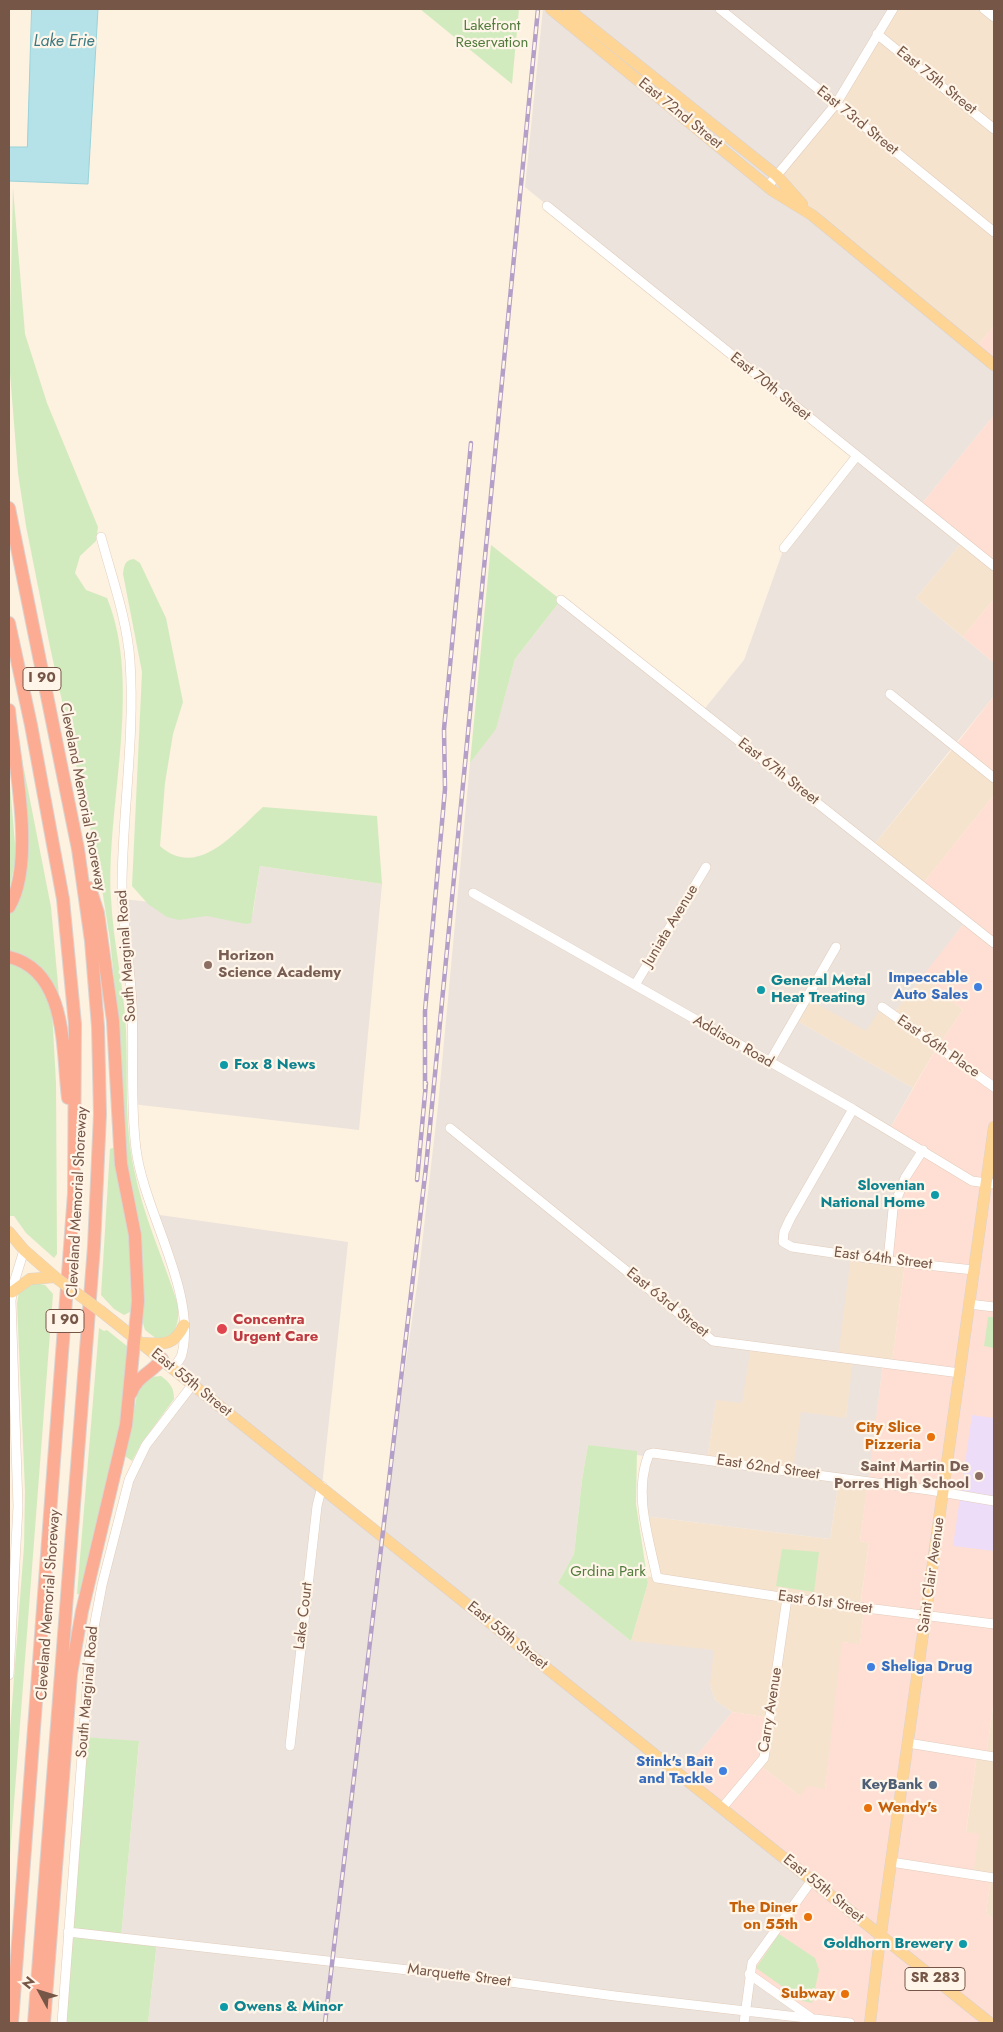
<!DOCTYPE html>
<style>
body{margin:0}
#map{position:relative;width:1003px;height:2032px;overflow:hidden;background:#fdf1e0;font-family:Jost,sans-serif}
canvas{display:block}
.frame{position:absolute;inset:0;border:10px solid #765646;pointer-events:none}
.north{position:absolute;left:15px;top:1967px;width:50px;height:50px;-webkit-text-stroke:4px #fff5e8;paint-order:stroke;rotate:309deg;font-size:14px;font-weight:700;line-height:20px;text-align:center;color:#765646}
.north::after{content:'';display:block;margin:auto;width:18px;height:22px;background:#765646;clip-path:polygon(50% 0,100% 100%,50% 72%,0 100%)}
</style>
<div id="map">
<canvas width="1003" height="2032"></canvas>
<div class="frame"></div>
<div class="north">N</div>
</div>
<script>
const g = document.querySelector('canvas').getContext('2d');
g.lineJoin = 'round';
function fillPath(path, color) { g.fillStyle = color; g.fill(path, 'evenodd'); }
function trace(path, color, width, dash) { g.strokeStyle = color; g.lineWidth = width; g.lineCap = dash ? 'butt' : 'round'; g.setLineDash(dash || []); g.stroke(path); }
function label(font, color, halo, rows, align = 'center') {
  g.font = font + ' Jost,sans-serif'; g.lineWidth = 4.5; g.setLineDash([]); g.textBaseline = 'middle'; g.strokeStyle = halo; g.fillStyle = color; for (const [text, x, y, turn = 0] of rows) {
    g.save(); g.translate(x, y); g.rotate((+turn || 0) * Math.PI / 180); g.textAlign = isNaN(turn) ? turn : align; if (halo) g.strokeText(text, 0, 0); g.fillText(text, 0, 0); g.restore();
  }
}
const residential = new Path2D(`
 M893 9H984L994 17V326L975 349 768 186Z
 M963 541 994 566V599L963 637 916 598Z
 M955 746 994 778V795L921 886 872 847Z
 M922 975 963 1010 938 1046 913 1088 794 1019 806 998 882 1007 893 1014Z
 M851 1256 905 1263 892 1364 854 1359 846 1418 793 1472 707 1460 716 1399 751 1346Z
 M839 1478 868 1482 860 1541 869 1543 860 1607 864 1608 860 1645 843 1642 825 1790 800 1796 759 1765 771 1718 732 1712 715 1700 710 1684 631 1641 648 1583 647 1576 656 1578 644 1516 830 1539Z
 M994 1701V1920L986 1913 991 1877 973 1874 966 1833 977 1755 986 1756Z`);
const commercial = new Path2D(`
 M994 326V365L975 349Z
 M994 415V566L919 507Z
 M994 599V663L963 637Z
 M994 696V778L955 746Z
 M994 795V1700L986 1756 977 1755 966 1832 979 1834 973 1874 991 1877 986 1913 994 1920V2023H850L811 2018 749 1974 681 1775 732 1712 771 1718 759 1765 800 1796 808 1786 825 1789 842 1642 860 1644 864 1608H860L869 1543 860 1541 883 1363 892 1364 905 1263 888 1261 889 1130 938 1046 963 1010 922 975 965 922 921 886Z`);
const industrial = new Path2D(`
 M543 9H893L836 104 768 186 994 365V415L919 507 963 541 916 598 994 663V696L872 847 965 922 893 1014 882 1007 866 1031 806 998 794 1019 913 1088 889 1130 923 1150 893 1209 888 1261 851 1256 838 1357 751 1346 742 1403 716 1400 707 1460 793 1471 801 1412 846 1418 853 1359 883 1363 868 1482 839 1478 830 1539 644 1516 648 1457 588 1445 582 1480 574 1554 558 1583 631 1641 714 1650 710 1684 715 1700 732 1712 681 1775 812 1880 749 1974 811 2018 850 2023H148L157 1943 121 1938 139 1742 83 1737 90 1649 133 1469 193 1384 173 1368 182 1356 183 1311 153 1214 348 1242 322 1486 381 1534 418 1279 438 1106 470 763 496 728 515 659 561 600 702 712 744 660 784 548 856 457 525 187Z
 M260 866 382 884 359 1130 132 1104 123 899 253 913Z`);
const education = new Path2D(`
 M972 1415 994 1418V1551L953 1546Z`);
const green = new Path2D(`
 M420 9H519L512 84Z
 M13 188 25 334 47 403 98 527 96 541 80 556 75 573 86 590 107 598C143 686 106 805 111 898 113 942 124 986 126 1029 128 1076 124 1122 134 1169 143 1216 164 1260 178 1305 179 1318 178 1326 171 1337L158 1340 145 1330 142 1320 143 1259 127 1167 117 1008 110 940 98 863 50 647 26 526 18 473 9 361Z
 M491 545 561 600 515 659 496 729 470 763Z
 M134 559 140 563 166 618 183 702 173 734 165 783 160 846C198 880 235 832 263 807L377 816 382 884 260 866 251 923 246 924 207 916 179 920 167 917 148 904 132 886 142 672 123 574C124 565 125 560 134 559Z
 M19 744 51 907 59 996 9 954V911L22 889Z
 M9 774 16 856 9 893Z
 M9 962 23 968 41 986 52 1011 56 1083 57 1254 54 1258 26 1233 14 1216H9Z
 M115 1147 132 1241V1311L124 1315 114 1309 101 1295 110 1149Z
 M35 1283 45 1285 53 1294 9 1868V1744L24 1546 25 1491 17 1303 19 1292Z
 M988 1317H994V1348L984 1346Z
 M99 1328 104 1331 107 1330 128 1347 124 1412 82 1594H77Z
 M9 1359 10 1536H9Z
 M161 1376C170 1383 174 1387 174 1399L141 1444 132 1461 125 1456 139 1385 151 1377Z
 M588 1445 637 1451 636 1504 648 1583 631 1641 558 1583 574 1554 582 1480Z
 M782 1549 819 1552 814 1592 776 1586Z
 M83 1737 139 1741 121 1938 157 1942 148 2023H62Z
 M779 1934 815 1958 819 1970 812 2003 803 2001 756 1968Z`);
const water = new Path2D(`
 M32 9H98L88 184 9 181V147H27Z`);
const minor = new Path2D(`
 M720 9 994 232
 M984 9 994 17
 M877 34 994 129
 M768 186 836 104 893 9
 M547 206 994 566
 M101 537C112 578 127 619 130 661 135 735 123 808 122 882 122 923 130 964 132 1004 134 1053 130 1101 136 1149 144 1212 197 1292 182 1354 181 1359 176 1364 173 1368
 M784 548 856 457
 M561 600 994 943
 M890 694 994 778
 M473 893 853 1109 972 1181 994 1184
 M635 985 706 867
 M882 1007 994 1087
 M769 1063 836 947
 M853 1109 790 1219 784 1232 783 1242 792 1247 888 1261 974 1270
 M450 1128 713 1341 960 1373
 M888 1261 893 1209 905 1178 923 1150
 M969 1304 994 1307
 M994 1501 929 1490 653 1453 649 1454C633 1493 649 1539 657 1578L787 1598 994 1624
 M9 1675 18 1506 11 1301 13 1286 24 1250
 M908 1743 994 1757
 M290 1746 317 1506 322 1486
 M722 1808 764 1758 787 1598
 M891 1862 994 1878
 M68 1932 480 1978 615 1996 850 2023
 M749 1974 810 2017
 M62 2023 90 1649 102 1585 129 1480 146 1445 193 1384
 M744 2023 752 1963 812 1880`);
const major = new Path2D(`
 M551 9 773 191 812 215 994 365
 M568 9 777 176 802 204
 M9 1232 24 1250 55 1277
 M12 1292 30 1279 55 1277
 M102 1312 990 2023
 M141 1343C162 1344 174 1347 184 1325
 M870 2023 878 1955 994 1127`);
const highway = new Path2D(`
 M9 508 78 849 91 941 98 1027 100 1114 94 1246 34 2023
 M9 623 31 725 63 899 75 1024 74 1193 12 2023
 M9 710C14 761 36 863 9 907
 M9 957C68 971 62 1051 68 1098
 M131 1393C137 1376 152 1373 162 1359
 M44 2023 71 1674 82 1611 126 1425 138 1301 135 1235 121 1164 113 1021 98 913 90 888`);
const rail = new Path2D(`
 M425 1089V1011L445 789 444 729 471 443
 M417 1180 426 1083
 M325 2023 426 1167 538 9`);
const majorBridge = new Path2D(`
 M55 1277 102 1312`);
const markers = [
 [208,965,5,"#8d6e63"],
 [978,987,5,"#3f7fe0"],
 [761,990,5,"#0f9aa8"],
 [224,1065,5,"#0f9aa8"],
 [935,1195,5,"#0f9aa8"],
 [222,1329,6,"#e0444e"],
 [931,1437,5,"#e8710a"],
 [979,1476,5,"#8d6e63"],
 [871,1667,5,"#3f7fe0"],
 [723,1771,5,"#3f7fe0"],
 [933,1785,5,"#5c6f8a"],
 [868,1808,5,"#e8710a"],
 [808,1917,5,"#e8710a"],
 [963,1944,5,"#0f9aa8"],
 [845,1994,5,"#e8710a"],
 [224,2007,5,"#0f9aa8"]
];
const shields = [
 [42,679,38],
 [65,1321,38],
 [935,1979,60]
];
const shieldNames = [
 ["I 90",42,679],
 ["I 90",65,1321],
 ["SR 283",935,1979]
];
const parkNames = [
 ["Lakefront",492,26],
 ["Reservation",492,43],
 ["Grdina Park",608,1572]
];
const streetNames = [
 ["East 75th Street",936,81,39],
 ["East 72nd Street",680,114,39],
 ["East 73rd Street",857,121,39],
 ["East 70th Street",770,387,39],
 ["East 67th Street",778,772,38],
 ["Cleveland Memorial Shoreway",82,797,79],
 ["Juniata Avenue",671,926,-59],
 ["South Marginal Road",127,956,-94],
 ["Addison Road",733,1042,30],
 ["East 66th Place",938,1047,35],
 ["Cleveland Memorial Shoreway",78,1202,-87],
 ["East 64th Street",883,1259,7],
 ["East 63rd Street",667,1303,39],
 ["East 55th Street",191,1383,39],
 ["East 62nd Street",768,1468,8],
 ["Saint Clair Avenue",932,1575,-82],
 ["East 61st Street",825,1603,8],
 ["Cleveland Memorial Shoreway",49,1605,-86],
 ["Lake Court",304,1616,-83],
 ["East 55th Street",507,1636,39],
 ["South Marginal Road",88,1692,-85],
 ["Carry Avenue",771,1710,-81],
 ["East 55th Street",823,1889,39],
 ["Marquette Street",459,1976,7]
];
const educationNames = [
 ["Horizon",218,956],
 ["Science Academy",218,973],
 ["Saint Martin De",969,1467,"right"],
 ["Porres High School",969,1484,"right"]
];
const shopNames = [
 ["Impeccable",968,978],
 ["Auto Sales",968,995],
 ["Sheliga Drug",881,1667,"left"],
 ["Stink's Bait",713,1762],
 ["and Tackle",713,1779]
];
const cultureNames = [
 ["General Metal",771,981],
 ["Heat Treating",771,998],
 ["Fox 8 News",234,1065],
 ["Slovenian",925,1186,"right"],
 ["National Home",925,1203,"right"],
 ["Goldhorn Brewery",953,1944,"right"],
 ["Owens & Minor",234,2007]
];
const healthNames = [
 ["Concentra",233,1320],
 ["Urgent Care",233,1337]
];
const foodNames = [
 ["City Slice",921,1428],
 ["Pizzeria",921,1445],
 ["Wendy's",878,1808,"left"],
 ["The Diner",798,1908],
 ["on 55th",798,1925],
 ["Subway",835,1994]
];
const serviceNames = [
 ["KeyBank",923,1785]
];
const waterNames = [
 ["Lake Erie",64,42]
];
fillPath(residential, '#f5e3ce');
fillPath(commercial, '#ffdfd3');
fillPath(industrial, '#ece3dc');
fillPath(education, '#eeddf9');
fillPath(green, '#d2ebbe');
fillPath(water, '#b4e2e8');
trace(water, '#9ad2da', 1);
trace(minor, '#e2cdbc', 10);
trace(major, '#dbd3cf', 12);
trace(highway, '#dbd3cf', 14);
trace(minor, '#fff', 9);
trace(major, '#ffd596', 11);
trace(highway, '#fcac93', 12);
trace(rail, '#b39fc7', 4.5);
trace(rail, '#fff5e8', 2.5, [8]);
trace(majorBridge, '#dbd3cf', 12, []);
trace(majorBridge, '#ffd596', 11);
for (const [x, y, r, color] of markers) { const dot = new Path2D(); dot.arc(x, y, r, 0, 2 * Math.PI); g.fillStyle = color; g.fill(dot); trace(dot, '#fff5e8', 2); }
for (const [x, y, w] of shields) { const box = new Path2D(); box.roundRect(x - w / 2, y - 11.5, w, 23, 4); g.fillStyle = '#fff5e8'; g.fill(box); trace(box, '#765646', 1); }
label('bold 14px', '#765646', null, shieldNames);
label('15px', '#527c3d', '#fff5e8', parkNames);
label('15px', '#765646', '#fff5e8', streetNames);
label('bold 15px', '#785e54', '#fff5e8', educationNames, 'left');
label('bold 15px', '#366cbe', '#fff5e8', shopNames, 'right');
label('bold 15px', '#0d838f', '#fff5e8', cultureNames, 'left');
label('bold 15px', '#be3a42', '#fff5e8', healthNames, 'left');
label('bold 15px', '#c56008', '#fff5e8', foodNames, 'right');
label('bold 15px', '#4e5e75', '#fff5e8', serviceNames, 'right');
label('italic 16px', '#3c7a83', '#fff5e8', waterNames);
</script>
